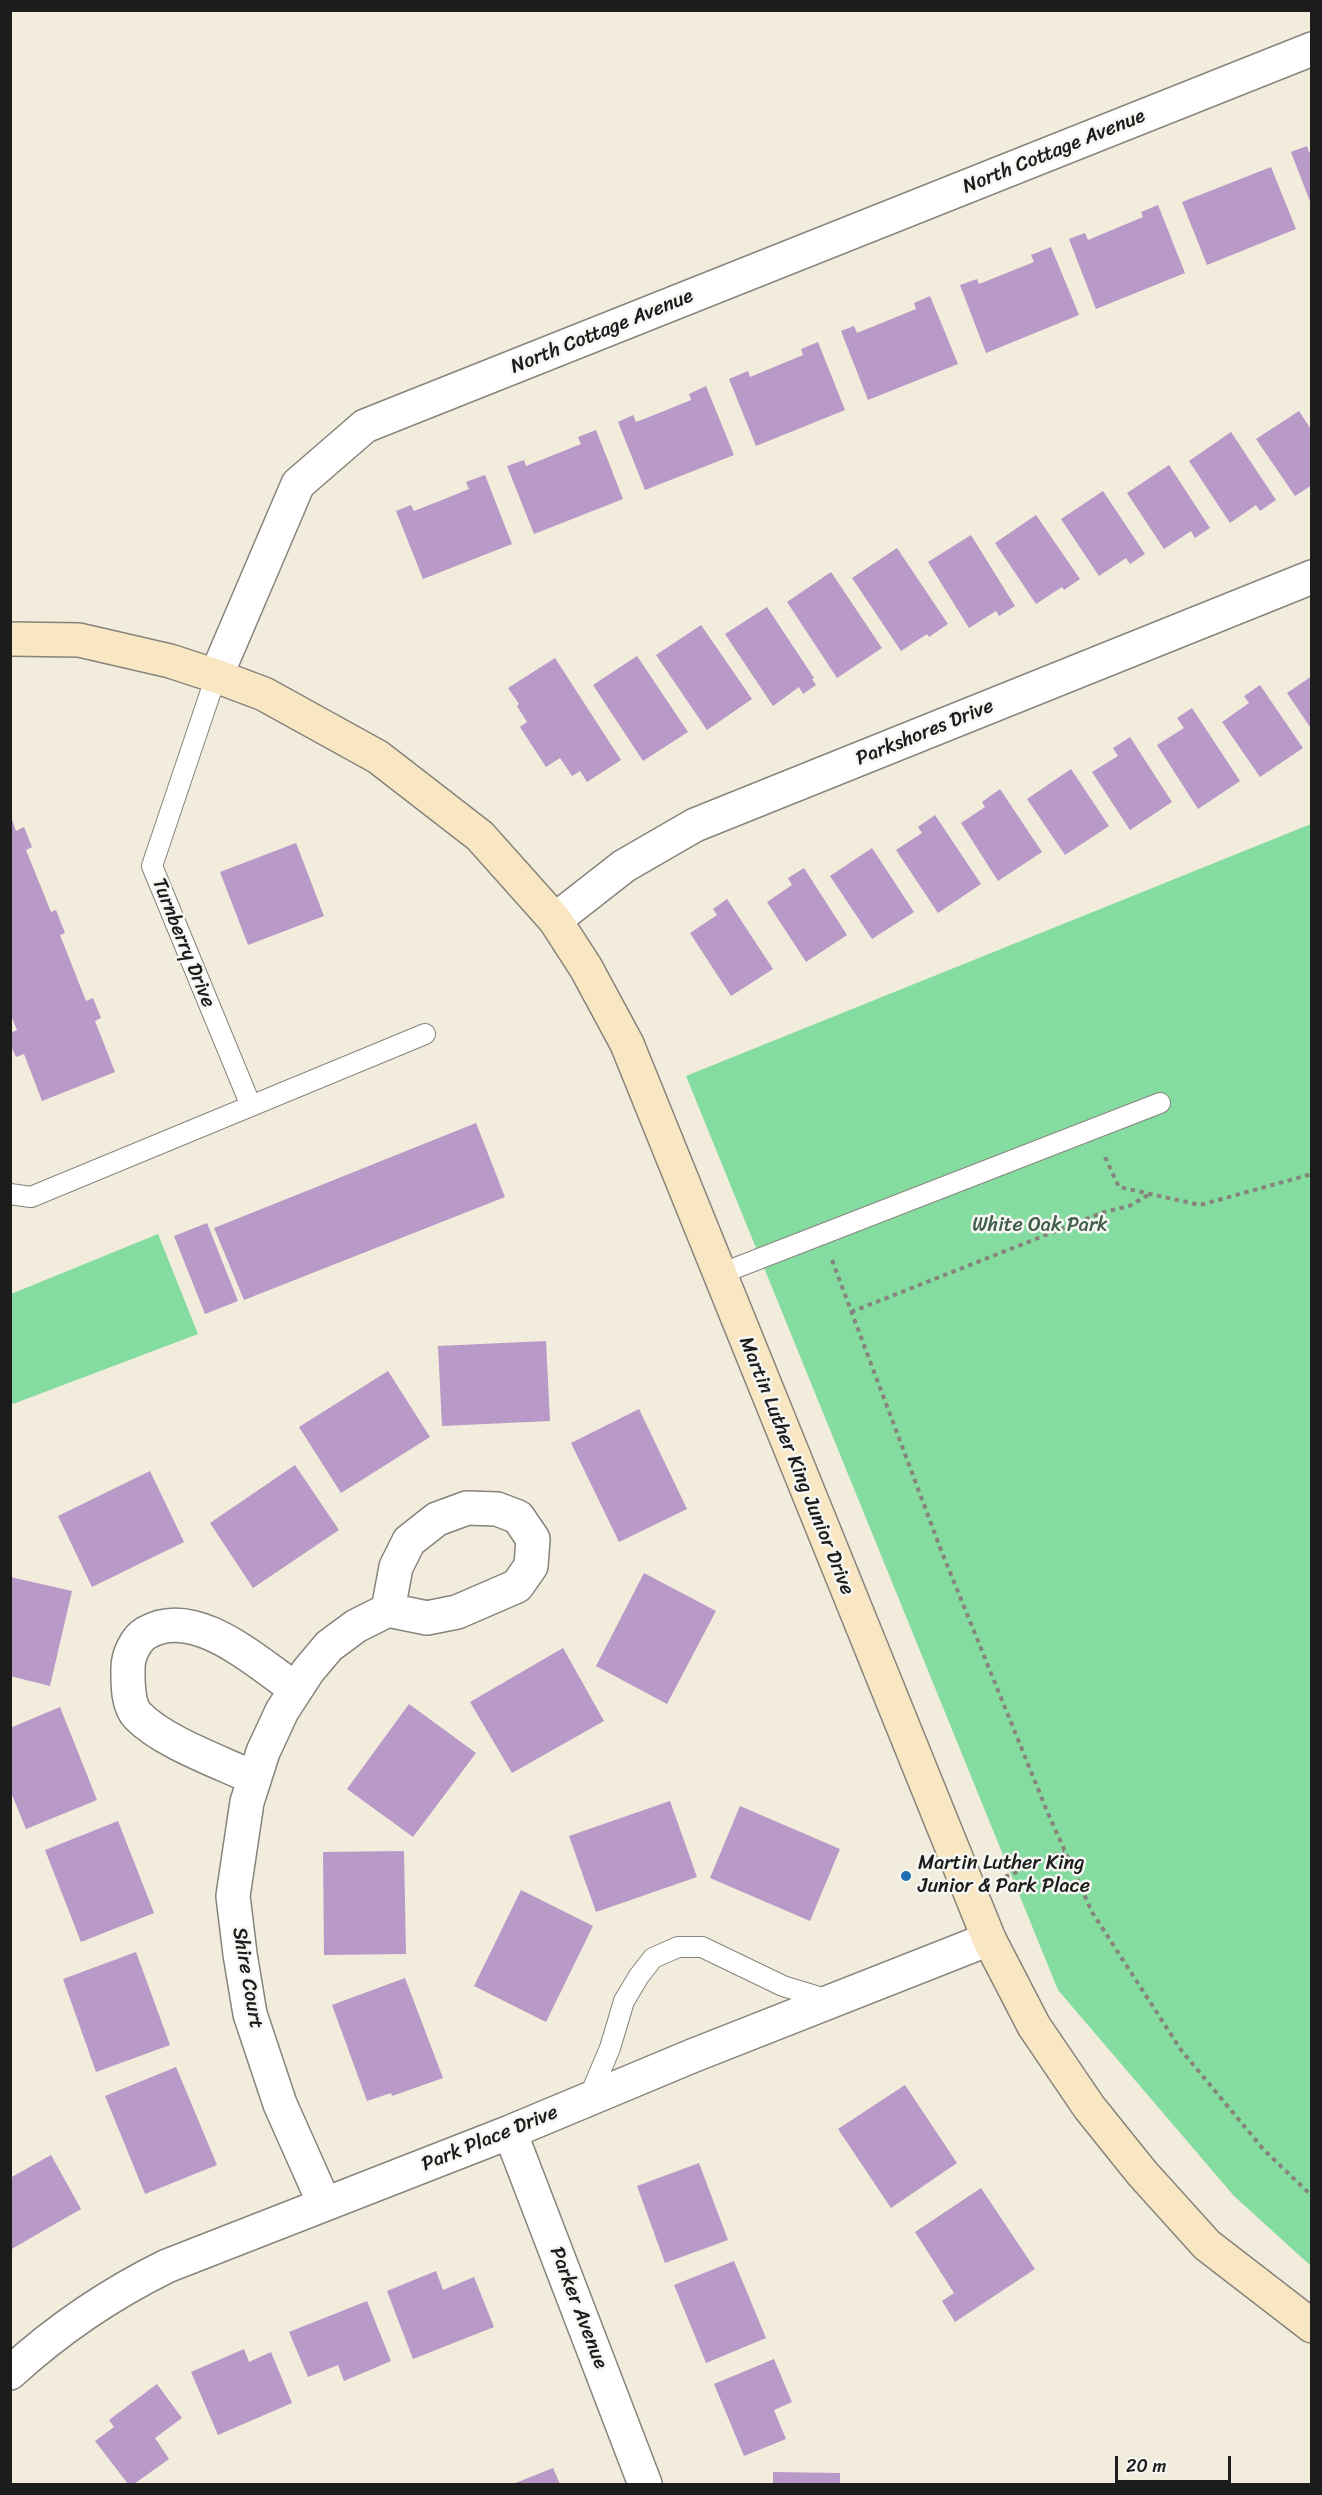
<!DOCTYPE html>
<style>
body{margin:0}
#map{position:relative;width:1322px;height:2495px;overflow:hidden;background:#f1ecdb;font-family:Sriracha,sans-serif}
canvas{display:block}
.frame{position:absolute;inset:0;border:12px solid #1c1c1c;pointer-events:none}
.scale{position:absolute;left:1115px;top:2456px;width:116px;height:27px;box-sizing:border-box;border:3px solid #1c1c1c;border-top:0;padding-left:8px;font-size:18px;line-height:21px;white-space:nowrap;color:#1c1c1c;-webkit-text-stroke:4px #f6f6f2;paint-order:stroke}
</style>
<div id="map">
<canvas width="1322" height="2495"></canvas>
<div class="frame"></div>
<div class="scale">20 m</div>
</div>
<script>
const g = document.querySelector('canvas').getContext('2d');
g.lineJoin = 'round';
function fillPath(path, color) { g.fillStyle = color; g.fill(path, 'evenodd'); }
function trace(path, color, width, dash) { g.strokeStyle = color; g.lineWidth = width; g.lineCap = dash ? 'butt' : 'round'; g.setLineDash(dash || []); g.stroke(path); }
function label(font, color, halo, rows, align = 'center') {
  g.font = font + ' Sriracha,sans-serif'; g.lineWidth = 5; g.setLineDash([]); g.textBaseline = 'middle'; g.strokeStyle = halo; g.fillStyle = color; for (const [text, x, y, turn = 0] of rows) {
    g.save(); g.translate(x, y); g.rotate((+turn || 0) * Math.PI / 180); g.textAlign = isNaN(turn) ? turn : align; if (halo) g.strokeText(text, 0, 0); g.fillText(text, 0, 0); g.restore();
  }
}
const green = new Path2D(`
 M1311 824V2266L1234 2196 1058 1990 686 1076Z
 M158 1234 198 1334 13 1404 10 1398 11 1294Z`);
const building = new Path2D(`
 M1307 146 1309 152 1312 151 1311 204 1291 152Z
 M1271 167 1296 229 1207 265 1182 202Z
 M1158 205 1185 273 1096 309 1069 239 1085 233 1088 240 1143 217 1141 212Z
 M1051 247 1079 315 986 353 960 285 977 279 979 284 1034 262 1031 255Z
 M930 296 958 364 868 400 841 331 854 326 857 333 916 309 914 303Z
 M818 342 845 410 756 446 729 379 748 371 750 377 803 355 801 349Z
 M706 386 734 455 645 490 618 422 633 415 636 422 664 411 691 400 689 394Z
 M1299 411 1312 431V485L1295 496 1256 439Z
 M596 430 623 499 534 534 507 466 524 460 526 466 581 444 578 437Z
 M1231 432 1276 500 1260 511 1256 505 1230 523 1189 461Z
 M1169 465 1210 528 1195 538 1191 531 1164 549 1127 493Z
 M485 475 512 544 423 579 396 511 411 505 414 511 442 500 469 489 466 482Z
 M1103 491 1145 554 1130 564 1126 558 1099 576 1061 519Z
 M1036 515 1080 579 1064 590 1062 587 1036 604 995 543Z
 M971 535 1015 606 999 616 996 611 969 628 928 562Z
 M897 548 948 624 929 637 927 634 901 651 852 578Z
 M831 572 882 648 837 678 787 602Z
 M767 607 814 678 812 679 816 685 803 694 799 687 773 706 725 634Z
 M701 625 752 699 707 730 656 655Z
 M637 656 688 732 643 761 593 685Z
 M555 658 621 760 587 782 580 771 572 776 560 758 546 767 520 727 527 722 517 706 519 704 508 688Z
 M1312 676V730L1287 693Z
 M1260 685 1303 748 1260 777 1222 722 1249 703 1244 696Z
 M1192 708 1240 781 1198 809 1157 745 1184 728 1177 718Z
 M1130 737 1172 802 1130 830 1092 772 1118 756 1113 748Z
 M1071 769 1109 826 1065 855 1027 799Z
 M1000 789 1042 852 998 881 961 823 985 807 982 802Z
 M935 815 981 884 938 913 896 850 922 833 918 827Z
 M11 817 16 831 24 827 32 847 26 850 51 912 56 910 65 933 60 935 86 1001 93 998 101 1018 95 1021 115 1072 42 1101 24 1054 16 1057 10 1044V1033L17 1030 10 1013Z
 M296 843 324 916 248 945 220 872Z
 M872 848 914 912 872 939 830 876Z
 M804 868 847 935 806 962 767 902 792 885 788 878Z
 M727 899 773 969 731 996 690 933 717 915 713 909Z
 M476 1123 505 1197 244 1300 214 1228Z
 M207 1223 238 1301 205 1314 174 1236Z
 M546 1341 550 1421 442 1426 438 1346Z
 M388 1371 430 1437 341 1493 299 1427Z
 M639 1409 687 1509 619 1542 571 1443Z
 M295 1465 339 1530 253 1588 210 1523Z
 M150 1471 184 1542 92 1587 58 1516Z
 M644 1573 716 1611 667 1704 596 1666Z
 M10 1577 72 1591 50 1686 10 1676Z
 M563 1648 604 1721 512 1773 470 1702Z
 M409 1704 476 1753 413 1837 347 1789Z
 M60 1707 97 1800 26 1829 10 1790V1728Z
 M670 1801 697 1877 596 1912 569 1836Z
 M740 1806 840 1849 810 1921 710 1878Z
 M118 1821 154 1913 81 1942 45 1850Z
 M404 1851 406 1954 324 1955 323 1852Z
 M521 1890 593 1926 546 2022 474 1986Z
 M136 1952 170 2045 96 2072 63 1979Z
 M405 1978 443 2078 392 2096 391 2093 367 2101 332 2005Z
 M176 2067 217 2165 145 2194 105 2096Z
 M905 2085 957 2163 891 2208 838 2129Z
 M51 2155 81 2209 10 2250V2178Z
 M699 2163 728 2240 665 2263 637 2186Z
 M981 2188 1035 2269 955 2322 942 2301 954 2293 915 2232Z
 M734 2261 766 2338 706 2363 674 2285Z
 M436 2271 443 2290 474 2277 494 2327 413 2359 387 2291Z
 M367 2301 391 2361 344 2381 338 2365 308 2377 289 2332Z
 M244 2349 249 2362 271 2352 292 2403 218 2435 191 2372Z
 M774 2359 792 2402 774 2410 786 2439 744 2456 714 2384Z
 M157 2384 182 2418 155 2438 169 2459 134 2484H128L95 2441 114 2427 109 2420Z
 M553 2468 560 2484H513Z
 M773 2472 840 2473V2484H773Z`);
const path = new Path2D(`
 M1105 1157 1119 1187 1200 1205 1312 1174
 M832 1260 941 1550 1047 1811 1092 1912 1181 2050 1264 2150 1312 2196
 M851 1312 1104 1212 1129 1206 1150 1194
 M1005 1877 1064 1851`);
const service = new Path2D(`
 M216 676 152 866 251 1106
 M10 1194 31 1197 425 1034
 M720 1274 1160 1103
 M588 2100 610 2048 624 2001 639 1976 653 1958 678 1947H702L783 1986 832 2001`);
const minor = new Path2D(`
 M555 920 624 866 695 825 1312 577
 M254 1778C220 1762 163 1742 138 1716 127 1705 128 1682 128 1668 128 1655 136 1639 146 1633 195 1604 257 1663 296 1689
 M510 2132 645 2484
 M324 2203 280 2104 250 2014 240 1954 233 1896 247 1802 263 1752 282 1711 308 1671 329 1646 356 1626 388 1610 427 1618 457 1612 517 1586 531 1566 533 1539 518 1517 497 1509 467 1508 437 1519 409 1541 396 1567 388 1610
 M10 2373C57 2330 110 2294 167 2266L510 2132 692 2056 989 1939`);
const tertiary = new Path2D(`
 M216 676 298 484 365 426 1312 49`);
const secondary = new Path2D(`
 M10 639 79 640 170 661 216 676 264 694 378 757 480 836 555 920 586 968 627 1044 989 1939 1034 2026 1089 2107 1142 2173 1207 2245 1312 2326`);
const markers = [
 [906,1876,6,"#1f6fb2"]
];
const streetNames = [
 ["North Cottage Avenue",1054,152,-22],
 ["North Cottage Avenue",602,332,-22],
 ["Parkshores Drive",925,733,-22],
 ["Turnberry Drive",183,943,68],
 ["Martin Luther King Junior Drive",796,1466,68],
 ["Shire Court",247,1978,80],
 ["Park Place Drive",490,2139,-22],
 ["Parker Avenue",578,2308,69]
];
const parkNames = [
 ["White Oak Park",1040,1226]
];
const poiNames = [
 ["Martin Luther King",918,1864],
 ["Junior & Park Place",918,1887]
];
fillPath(green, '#85dca0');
fillPath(building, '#b999c7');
trace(service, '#86847c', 22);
trace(minor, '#86847c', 36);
trace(tertiary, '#86847c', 36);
trace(secondary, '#86847c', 36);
trace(path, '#86847c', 4, [4.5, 4.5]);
trace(service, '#fff', 20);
trace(minor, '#fff', 33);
trace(tertiary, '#fff', 33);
trace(secondary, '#f9e7c3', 33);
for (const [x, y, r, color] of markers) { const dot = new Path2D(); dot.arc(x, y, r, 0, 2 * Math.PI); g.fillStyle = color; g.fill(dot); trace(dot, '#f6f6f2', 2); }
label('20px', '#1c1c1c', '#f6f6f2', streetNames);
label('20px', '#415f4a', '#f6f6f2', parkNames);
label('20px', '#1c1c1c', '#f6f6f2', poiNames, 'left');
</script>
